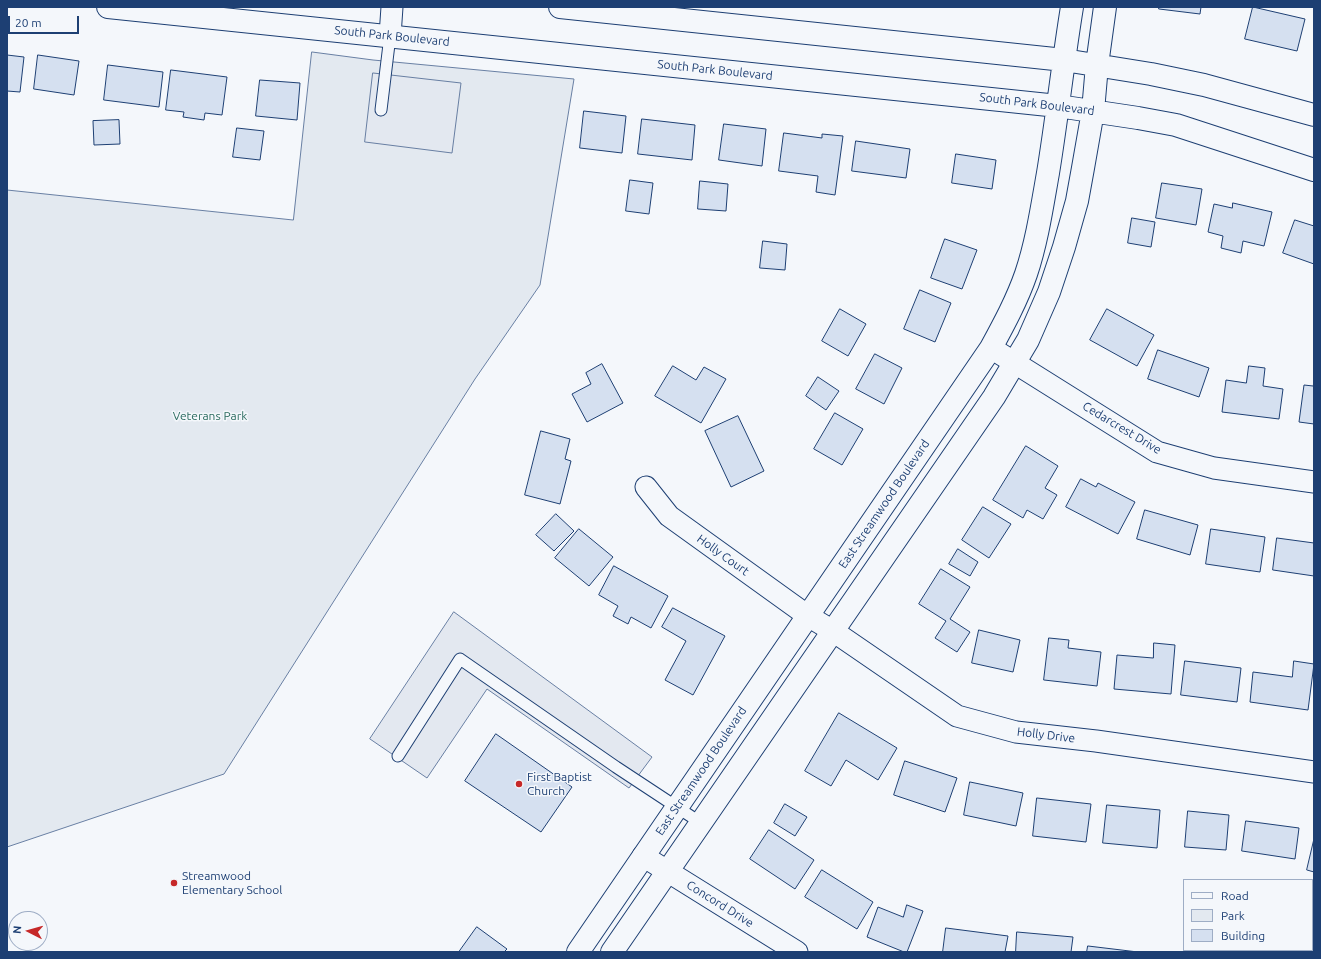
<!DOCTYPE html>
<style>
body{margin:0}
#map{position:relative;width:1321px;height:959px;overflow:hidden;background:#f4f7fb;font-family:Ubuntu,sans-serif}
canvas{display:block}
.frame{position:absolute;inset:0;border:8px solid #1d3f73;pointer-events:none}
.legend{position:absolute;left:1183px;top:879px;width:130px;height:72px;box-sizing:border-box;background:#f4f7fb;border:1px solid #9eadc5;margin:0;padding:5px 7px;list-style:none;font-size:12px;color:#1d3f73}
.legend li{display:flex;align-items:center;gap:8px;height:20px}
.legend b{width:20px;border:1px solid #9eadc5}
.north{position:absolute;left:8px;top:911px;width:40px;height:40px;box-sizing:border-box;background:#f4f7fb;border:1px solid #9eadc5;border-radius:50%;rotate:276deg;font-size:11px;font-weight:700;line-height:16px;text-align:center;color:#1d3f73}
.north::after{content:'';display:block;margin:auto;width:14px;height:18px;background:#c62828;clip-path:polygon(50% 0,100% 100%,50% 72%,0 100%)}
.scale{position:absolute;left:8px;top:16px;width:71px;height:18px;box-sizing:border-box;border:2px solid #1d3f73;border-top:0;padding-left:5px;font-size:12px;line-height:14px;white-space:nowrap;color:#1d3f73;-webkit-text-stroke:3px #f4f7fb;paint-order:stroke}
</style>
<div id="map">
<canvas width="1321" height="959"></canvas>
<div class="frame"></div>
<ul class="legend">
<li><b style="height:5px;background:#f4f7fb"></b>Road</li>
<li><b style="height:11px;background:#e3e9f0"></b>Park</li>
<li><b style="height:11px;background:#d5e0f0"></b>Building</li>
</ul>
<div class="north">N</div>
<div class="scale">20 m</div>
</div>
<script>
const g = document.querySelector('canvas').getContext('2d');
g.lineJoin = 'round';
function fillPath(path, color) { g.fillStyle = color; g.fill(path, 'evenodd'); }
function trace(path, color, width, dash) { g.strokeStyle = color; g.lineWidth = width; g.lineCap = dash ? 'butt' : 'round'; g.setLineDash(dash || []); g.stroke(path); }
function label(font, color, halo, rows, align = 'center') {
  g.font = font + ' Ubuntu,sans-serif'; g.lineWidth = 3; g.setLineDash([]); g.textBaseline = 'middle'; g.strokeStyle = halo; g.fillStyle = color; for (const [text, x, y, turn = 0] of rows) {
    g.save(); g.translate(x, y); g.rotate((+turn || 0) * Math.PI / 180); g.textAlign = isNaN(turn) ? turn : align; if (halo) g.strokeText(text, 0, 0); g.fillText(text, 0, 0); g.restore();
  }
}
const green = new Path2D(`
 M312 52 373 60 574 79 540 285 475 379 224 774 7 847V190L293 220Z`);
const parking = new Path2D(`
 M373 73 461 83 452 153 365 142Z
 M454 612 652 757 629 788 487 689 427 778 370 739Z`);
const building = new Path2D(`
 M1159 7H1201L1200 14 1159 9Z
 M1253 7 1305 19 1297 51 1245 39Z
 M7 55 24 57 20 92 7 91Z
 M38 55 79 61 74 95 34 89Z
 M108 65 163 72 159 107 104 100Z
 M171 70 227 77 222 115 205 113 204 120 183 117 184 112 166 110Z
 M260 80 300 83 297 120 256 116Z
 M584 111 626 116 622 153 580 148Z
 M642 119 695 125 692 160 638 154Z
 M119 120 120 144 94 145 93 121Z
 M724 124 766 129 762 166 719 160Z
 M237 128 264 131 260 160 233 157Z
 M784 133 822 138V134L843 136 835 195 816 192 818 176 779 171Z
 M856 141 910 149 906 178 852 171Z
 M956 154 996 160 992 189 952 183Z
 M630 180 653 183 649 214 626 211Z
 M700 181 728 184 726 211 698 209Z
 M1162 183 1202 189 1196 225 1156 218Z
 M1233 203 1272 212 1264 246 1243 241 1241 253 1221 248 1223 236 1208 232 1214 204 1232 208Z
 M1132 218 1155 222 1151 247 1128 243Z
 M1295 220 1314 226V264L1283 253Z
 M945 239 977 250 962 289 931 278Z
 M763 241 787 244 785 270 760 268Z
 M920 290 951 303 935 342 904 329Z
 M840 309 866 324 848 356 822 341Z
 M1107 309 1154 335 1137 366 1090 340Z
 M1158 350 1209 368 1199 397 1148 379Z
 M875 354 902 368 884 404 856 389Z
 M602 364 623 403 587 422 572 394 591 384 586 373Z
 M673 366 696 380 704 367 726 379 701 423 655 396Z
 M1249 366 1265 368 1263 386 1283 389 1279 419 1222 412 1226 380 1246 383Z
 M1314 375V424L1299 422 1304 385 1313 386Z
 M818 377 839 391 826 410 806 396Z
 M835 413 863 429 842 465 814 449Z
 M738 416 764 471 731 487 705 431Z
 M541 431 570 439 565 459 571 461 560 504 525 495Z
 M1026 446 1058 466 1045 488 1057 495 1043 519 1027 510 1023 518 993 500Z
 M1081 479 1096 487 1098 483 1135 502 1118 534 1066 507Z
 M983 507 1011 524 989 558 962 540Z
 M1145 510 1198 525 1190 555 1137 539Z
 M556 514 574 531 554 551 536 535Z
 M579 529 613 557 589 586 555 558Z
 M1211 529 1265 537 1260 572 1206 564Z
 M1277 538 1314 543V576L1273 570Z
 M958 549 978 562 970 576 949 564Z
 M614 566 668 596 651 628 631 617 628 624 613 616 618 606 599 595Z
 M941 569 970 587 950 619 970 632 957 652 935 638 946 621 919 604Z
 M673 608 725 636 693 695 665 680 686 641 662 627Z
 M979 630 1020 640 1013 672 972 663Z
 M1049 638 1069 640 1068 648 1101 652 1097 686 1044 680Z
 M1154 643 1175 645 1171 694 1114 689 1117 655 1153 658Z
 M1185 661 1241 668 1237 702 1181 695Z
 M1294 661 1314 664 1308 710 1250 702 1253 672 1292 677Z
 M839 713 897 748 878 780 846 760 831 786 805 771Z
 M496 734 572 787 541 832 465 781Z
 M905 761 957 778 945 812 894 795Z
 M970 782 1023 793 1016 826 964 815Z
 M1037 798 1091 804 1086 842 1033 836Z
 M785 804 807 817 795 836 774 823Z
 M1107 805 1160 810 1157 848 1103 843Z
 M1188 811 1229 815 1226 850 1185 847Z
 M1246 821 1299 828 1295 859 1242 851Z
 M769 830 814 860 795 889 750 859Z
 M1314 839V872L1307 870Z
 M822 870 873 902 857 929 805 897Z
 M907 905 923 911 907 952H904L867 937 878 907 903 917Z
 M477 927 507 949 504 952H459Z
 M946 928 1008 936 1005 952H943Z
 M1017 932 1073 937 1071 952H1016Z
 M1088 946 1138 952H1087Z`);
const service = new Path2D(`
 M381 110 390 36
 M398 756 460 659 616 767 701 823`);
const minor = new Path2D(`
 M390 36 392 7
 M991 348 1015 363 1157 452 1214 468 1314 482
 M646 487 669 516 808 616 833 631 957 716 1016 732 1096 741 1314 772
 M643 856 797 952`);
const tertiary = new Path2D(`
 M108 7 1058 106 1138 118 1176 125 1314 170
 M560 7 1064 60 1151 74 1204 85 1314 115
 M578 952 991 348C1004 324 1017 300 1026 274 1037 241 1042 207 1048 173 1057 118 1063 62 1072 7
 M612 952 994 397 1028 340 1049 292 1064 247 1077 201 1083 168 1093 111 1097 65 1105 7`);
const markers = [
 [519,784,4,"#c62828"],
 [174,883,4,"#c62828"]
];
const streetNames = [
 ["South Park Boulevard",392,36,6],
 ["South Park Boulevard",715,70,6],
 ["South Park Boulevard",1037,104,7],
 ["Cedarcrest Drive",1122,428,31],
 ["East Streamwood Boulevard",884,504,-56],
 ["Holly Court",723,555,36],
 ["Holly Drive",1046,735,7],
 ["East Streamwood Boulevard",701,771,-56],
 ["Concord Drive",720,904,32]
];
const parkNames = [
 ["Veterans Park",210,416]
];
const poiNames = [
 ["First Baptist",527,777],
 ["Church",527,791],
 ["Streamwood",182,876],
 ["Elementary School",182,890]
];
fillPath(green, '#e3e9f0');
trace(green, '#687fa3', 1);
fillPath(parking, '#e3e8f0');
trace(parking, '#687fa3', 1);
fillPath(building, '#d5e0f0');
trace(building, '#1d3f73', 1);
trace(service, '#1d3f73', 13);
trace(minor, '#1d3f73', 23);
trace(tertiary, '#1d3f73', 24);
trace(service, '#f4f7fb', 11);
trace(minor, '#f4f7fb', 21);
trace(tertiary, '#f4f7fb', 22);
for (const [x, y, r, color] of markers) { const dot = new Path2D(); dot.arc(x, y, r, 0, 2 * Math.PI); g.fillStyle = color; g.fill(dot); trace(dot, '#f4f7fb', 1.5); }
label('12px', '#1d3f73', '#f4f7fb', streetNames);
label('12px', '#2c6c60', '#f4f7fb', parkNames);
label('12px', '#1d3f73', '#f4f7fb', poiNames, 'left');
</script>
